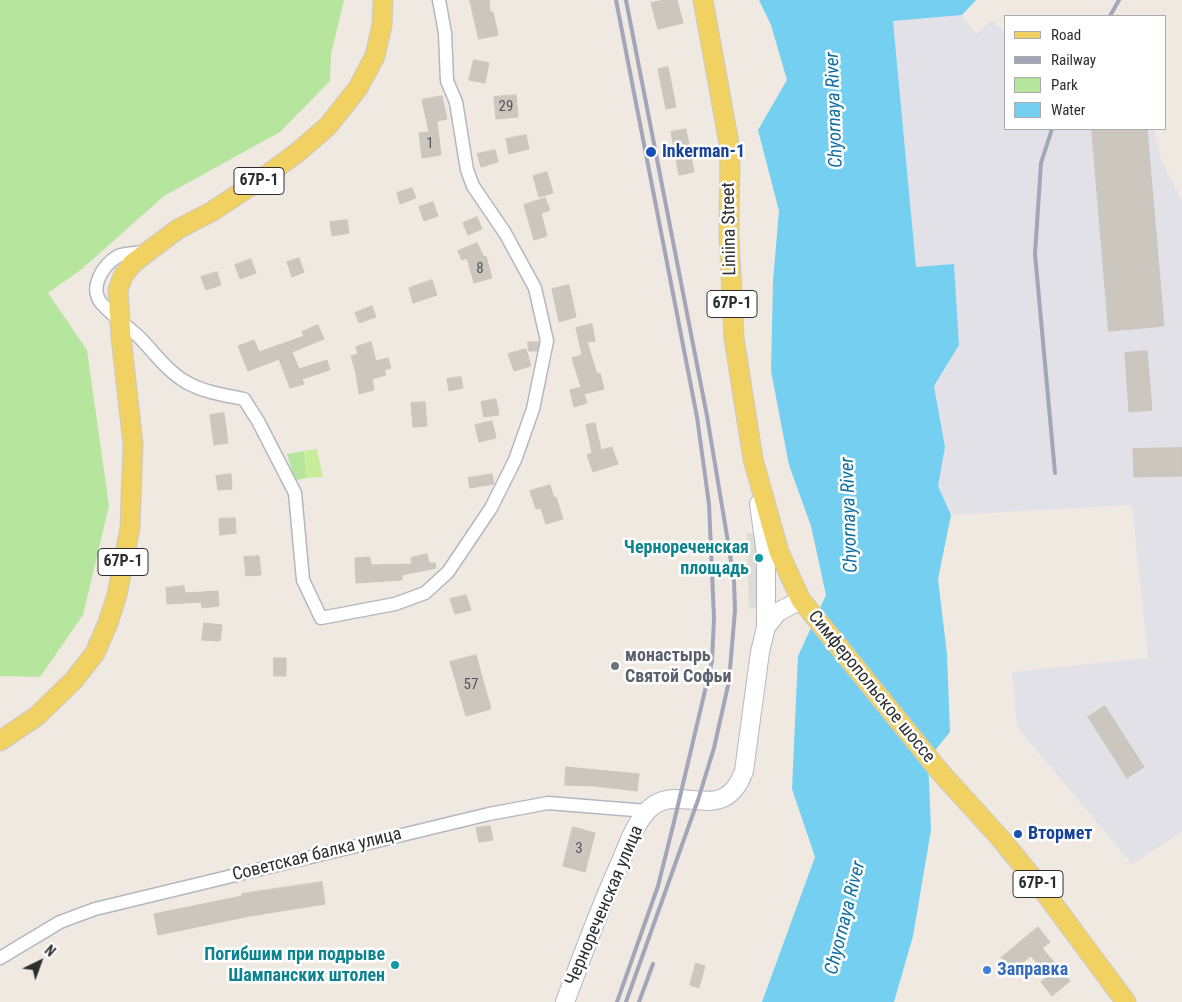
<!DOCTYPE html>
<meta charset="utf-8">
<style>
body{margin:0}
#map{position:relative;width:1182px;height:1002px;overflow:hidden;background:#efe9e1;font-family:"Roboto Condensed",sans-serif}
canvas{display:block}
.legend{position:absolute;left:1004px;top:15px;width:162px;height:115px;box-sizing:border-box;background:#fff;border:1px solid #ababab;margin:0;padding:6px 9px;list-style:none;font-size:15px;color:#2e2e2e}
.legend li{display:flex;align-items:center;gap:10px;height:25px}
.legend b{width:25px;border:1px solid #ababab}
.north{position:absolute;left:15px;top:937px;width:50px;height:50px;-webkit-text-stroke:4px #fff;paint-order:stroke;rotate:42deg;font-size:14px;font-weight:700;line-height:20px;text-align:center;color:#2e2e2e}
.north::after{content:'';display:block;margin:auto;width:18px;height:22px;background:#2e2e2e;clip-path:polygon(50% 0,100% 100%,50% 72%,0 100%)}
</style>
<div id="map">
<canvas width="1182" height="1002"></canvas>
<ul class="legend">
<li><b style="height:6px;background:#f2d163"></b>Road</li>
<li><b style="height:6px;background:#a3a6b8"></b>Railway</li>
<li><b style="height:14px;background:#b6e59e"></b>Park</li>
<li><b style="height:14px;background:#75cff0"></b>Water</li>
</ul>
<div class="north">N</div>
</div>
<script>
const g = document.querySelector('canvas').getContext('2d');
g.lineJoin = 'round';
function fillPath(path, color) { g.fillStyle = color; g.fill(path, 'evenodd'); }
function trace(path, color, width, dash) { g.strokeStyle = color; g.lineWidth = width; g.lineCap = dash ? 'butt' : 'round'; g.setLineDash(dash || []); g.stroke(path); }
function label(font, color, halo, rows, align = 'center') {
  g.font = font + ' "Roboto Condensed",sans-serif'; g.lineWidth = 5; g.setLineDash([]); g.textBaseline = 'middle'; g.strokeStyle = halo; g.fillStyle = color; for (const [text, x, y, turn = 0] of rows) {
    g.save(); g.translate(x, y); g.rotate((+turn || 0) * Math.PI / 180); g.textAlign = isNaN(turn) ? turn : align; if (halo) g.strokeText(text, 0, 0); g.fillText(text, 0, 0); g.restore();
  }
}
const industrial = new Path2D(`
 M962 15 976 34 992 20 1006 33V129H1154L1161 159 1182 201V832L1132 864 1017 727 1012 672 1148 658 1132 505 951 515 938 486 945 447 934 386 959 345 954 264 916 267 893 21Z`);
const green = new Path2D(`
 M0 0H344L331 54 330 81 280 132 164 196 82 269 48 293 87 350 109 506 83 615 40 677 0 676Z
 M304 451 307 478 295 480 287 454Z`);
const pitch = new Path2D(`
 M317 449 323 477 307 478 304 451Z`);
const plaza = new Path2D(`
 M747 532 763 538 776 577 773 604 749 609Z`);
const water = new Path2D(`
 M759 0H976L962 15 893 21 916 267 954 264 959 345 934 386 945 447 938 486 951 515 938 579 947 654 950 732 928 759 931 830 913 936 894 1002H762L815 857 792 789 798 656 826 595 811 526 789 465 771 371 773 281 779 211 758 130 787 80 771 25Z`);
const building = new Path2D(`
 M470 0H489L490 12H493L498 35 479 39Z
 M664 0H677L683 23 658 29 651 3Z
 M474 60 489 63 485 83 469 80Z
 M668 67 676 107 666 109 658 69Z
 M516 95 518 117 496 119 494 97Z
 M442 96 447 119 437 121 441 155 422 158 419 133 429 132 422 100Z
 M686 129 694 172 679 175 671 132Z
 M1092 129H1147L1164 326 1109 331Z
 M526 135 529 149 509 154 506 139Z
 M495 150 498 162 481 167 477 154Z
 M547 172 553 193 539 197 533 176Z
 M412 188 416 198 400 204 397 193Z
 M545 198 550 210 541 213 547 236 534 240 524 205Z
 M433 202 438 216 424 221 419 207Z
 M477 217 482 229 468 235 463 223Z
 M347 220 349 233 332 236 330 222Z
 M477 243 484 257 486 256 492 278 474 283 467 258 462 260 458 251Z
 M299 258 304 272 292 277 287 262Z
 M251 259 256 273 240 279 235 265Z
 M217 272 221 285 206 290 201 277Z
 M432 280 437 295 413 303 409 288Z
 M569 285 576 317 559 322 552 289Z
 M372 306 376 317 359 323 355 313Z
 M592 324 595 341 587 342 597 374 600 373 604 389 584 394 587 403 574 407 570 390 581 387 572 358 582 355 576 328Z
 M318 325 324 339 292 352 299 369 327 360 330 370 302 379 304 384 290 388 279 359 248 371 238 346 254 340 259 352 304 336 302 332Z
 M371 342 376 361 388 358 391 368 384 370 386 375 372 379 374 390 359 394 356 373 351 356 358 354 356 347Z
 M528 342H539L537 351H529Z
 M526 349 531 366 514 371 508 354Z
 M1147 351 1152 410 1129 412 1125 353Z
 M461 377 463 388 449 391 447 379Z
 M496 399 499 415 484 417 481 402Z
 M425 402 427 426 413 427 411 403Z
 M224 413 228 443 214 445 210 415Z
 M492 421 496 438 479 442 475 425Z
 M595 423 601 450 612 447 618 464 593 472 587 455 592 453 586 425Z
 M1182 448V476L1134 477 1133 449Z
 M231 474 232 489 218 490 216 476Z
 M492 474 494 484 470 488 468 478Z
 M550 485 554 498 556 497 563 519 546 524 541 508 536 509 530 491Z
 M235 518 236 533 220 535 219 519Z
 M427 554 429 563H435L436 568 402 575V580L356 583 355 558 370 557 371 565 412 564 411 558Z
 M259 556 261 575 246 576 244 557Z
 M184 586 185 593 218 591 219 606 202 608 201 602 167 604 166 588Z
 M466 595 471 610 455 614 450 599Z
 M204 623 222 625 220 641 202 640Z
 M476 655 491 709 466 716 450 662Z
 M274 658H286V676H274Z
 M1105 706 1144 767 1127 778 1088 717Z
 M566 767 639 774 637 791 595 786 565 785Z
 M490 826 493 840 479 842 476 828Z
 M573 827 595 833 585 872 563 866Z
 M322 882 325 904 250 916 158 935 154 914 242 896V894Z
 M1038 927 1050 942 1042 948 1070 981 1052 996 1041 982 1048 976 1031 956 1012 971 1001 958Z
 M696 963 705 966 699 988 690 985Z`);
const street = new Path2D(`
 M144 252C137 253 125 253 118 256 103 265 88 288 102 304 113 316 127 326 139 337 154 352 167 371 186 382 203 392 224 395 244 399L258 421 295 493 303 580 321 618 395 604 425 593 448 572 491 508 515 460 533 409 547 341 535 288 505 233 473 186 467 170 456 102 447 81 445 33 439 0
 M0 958 60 922 95 909 489 814 548 803 647 811`);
const secondary = new Path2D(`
 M759 504 766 554V627
 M565 1002C583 954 600 907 621 861 628 844 635 824 648 810 678 779 723 829 744 771L760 652 766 627 778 612 801 600`);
const primary = new Path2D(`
 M703 0 730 149 729 234 734 338 753 459 779 552 801 600 941 773 1001 839 1045 893 1126 1002
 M0 741 37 716 74 680 95 653 108 623 117 595 130 528 133 444 121 337 118 290 123 276 133 263 178 229 211 212 260 180 298 152 328 126 358 88 375 56 382 25 383 0`);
const rail = new Path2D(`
 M616 0 697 417 709 504 714 618 712 661 674 822 658 886 617 1002
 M626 0 707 416 729 548 734 581 735 610 729 681 714 748 698 800 626 1002
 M1110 16 1119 0
 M1052 129 1041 163 1035 254 1055 473
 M639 1002 653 964`);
const markers = [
 [651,152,6,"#1a4fb4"],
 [759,558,5,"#0f9aa8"],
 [615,666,5,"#6b7280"],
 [1018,834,5,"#1a4fb4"],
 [395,965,5,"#0f9aa8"],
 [987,970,5,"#3f7fe0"]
];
const numberNames = [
 ["29",506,107],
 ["1",430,144],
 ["8",480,269],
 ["57",471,685],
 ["3",579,849]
];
const shields = [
 [259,181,50],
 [732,304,50],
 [123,562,50],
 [1038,884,50]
];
const shieldNames = [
 ["67Р-1",259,181],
 ["67Р-1",732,304],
 ["67Р-1",123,562],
 ["67Р-1",1038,884]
];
const transitNames = [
 ["Inkerman-1",662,152],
 ["Втормет",1028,834]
];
const streetNames = [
 ["Liniina Street",730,229,-91],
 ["Симферопольское шоссе",871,687,51],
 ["Советская балка улица",317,855,-14],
 ["Чернореченская улица",605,906,-67]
];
const cultureNames = [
 ["Чернореченская",749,548],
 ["площадь",749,569],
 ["Погибшим при подрыве",385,955],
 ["Шампанских штолен",385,976]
];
const worshipNames = [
 ["монастырь",625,656],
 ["Святой Софьи",625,677]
];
const shopNames = [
 ["Заправка",997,970]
];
const waterNames = [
 ["Chyornaya River",835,110,-92],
 ["Chyornaya River",850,515,-92],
 ["Chyornaya River",846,918,-76]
];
fillPath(industrial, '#e3e1e8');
fillPath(green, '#b6e59e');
fillPath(pitch, '#c9ec9a');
fillPath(plaza, '#dfdcd8');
fillPath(water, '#75cff0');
fillPath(building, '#cbc7bf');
trace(building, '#cbc5ba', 1);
trace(street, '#b4b7c1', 15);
trace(secondary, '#b4b7c1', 20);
trace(primary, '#c9c9c9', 21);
trace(street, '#fff', 12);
trace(secondary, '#fff', 18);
trace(primary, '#f2d163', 19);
trace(rail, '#a3a6b8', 4);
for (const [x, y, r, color] of markers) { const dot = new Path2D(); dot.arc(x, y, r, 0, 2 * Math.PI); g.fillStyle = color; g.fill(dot); trace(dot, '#fff', 2); }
label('15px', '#555452', null, numberNames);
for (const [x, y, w] of shields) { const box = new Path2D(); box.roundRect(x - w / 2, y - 13.5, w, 27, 4); g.fillStyle = '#fff'; g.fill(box); trace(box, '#2e2e2e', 1); }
label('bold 16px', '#2e2e2e', null, shieldNames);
label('bold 18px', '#164399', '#fff', transitNames, 'left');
label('18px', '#2e2e2e', '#fff', streetNames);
label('bold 18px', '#0d838f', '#fff', cultureNames, 'right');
label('bold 18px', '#5b616d', '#fff', worshipNames, 'left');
label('bold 18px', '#366cbe', '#fff', shopNames, 'left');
label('italic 19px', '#0d6fa3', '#fff', waterNames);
</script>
